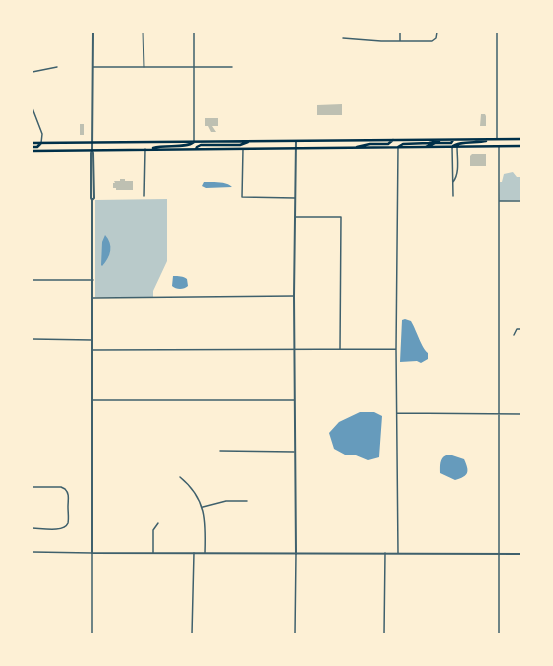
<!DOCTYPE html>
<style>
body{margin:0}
#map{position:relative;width:553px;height:666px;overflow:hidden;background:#fdf0d5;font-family:"Source Serif 4",serif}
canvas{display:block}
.frame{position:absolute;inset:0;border:33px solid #fdf0d5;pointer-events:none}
</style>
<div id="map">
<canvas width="553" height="666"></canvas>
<div class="frame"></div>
</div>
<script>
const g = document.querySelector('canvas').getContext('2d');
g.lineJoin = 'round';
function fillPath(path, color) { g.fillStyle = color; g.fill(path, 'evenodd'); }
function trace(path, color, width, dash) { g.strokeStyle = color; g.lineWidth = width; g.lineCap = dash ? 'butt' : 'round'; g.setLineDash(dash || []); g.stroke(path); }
const green = new Path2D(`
 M513 172 517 177H521V200L499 201 500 182H502L504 174Z
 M167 199V261L153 291V297H95V200Z`);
const water = new Path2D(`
 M204 182C213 182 226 181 232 187L206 188 202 186Z
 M105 235C114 245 111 256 102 266L101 265 102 242Z
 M173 276C179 276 183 276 187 279L188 286C184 290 176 290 172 286Z
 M405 319 411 321C416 329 422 349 428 353V359L421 363 417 361 400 362 402 320Z
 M360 412H374L382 416 379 457 368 460 356 455H345L334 449 329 433 339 422Z
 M446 455H452L464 459C470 472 469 476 455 480L440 473C440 466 439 458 446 455Z`);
const building = new Path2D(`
 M342 104V115H317V105Z
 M481 114H485L486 116V126H480Z
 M205 118H218V126H212L216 132H211L208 126H205Z
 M80 124H84V135H80Z
 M472 154H486V166H470V156Z
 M120 179H125V181H133V190H116V188H113V183H115L114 181H120Z`);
const service = new Path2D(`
 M143 32 144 67`);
const minor = new Path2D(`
 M497 32V139
 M343 38 381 41H432L436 38 437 32
 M400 41V32
 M93 67H232
 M32 72 57 67
 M32 108 42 134 41 143
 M194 142V32
 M452 147 453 196
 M499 147V634
 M243 149 242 197 295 198
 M453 182C460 173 457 158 457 147
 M144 196 145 149
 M499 201H521
 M296 217H341L340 349
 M521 245V229
 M32 280H93
 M93 298 294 296
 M521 304V324
 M514 335 517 329H521
 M32 339 92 340
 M92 350 396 349
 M92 400H294
 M397 413 521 414
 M220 451 294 452
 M180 477C207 499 206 522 205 553
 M32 487H61L65 489C70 494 68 500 68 507 68 512 69 518 68 523 64 533 40 528 32 528
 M203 507 226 501H247
 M32 552 92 553V634
 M153 553V530L158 523
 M398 553 396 349 398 147
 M192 634 194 553
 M295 634 296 554
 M384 634 385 553`);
const tertiary = new Path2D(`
 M296 141 294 296 296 554
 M92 151 93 153 94 198 92 200V553L521 554
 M92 200 91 198V153L92 150 93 32`);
const primary = new Path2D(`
 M32 143 521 139
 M32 147H37L41 143
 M357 147 370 144H388L393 140
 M398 147 403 144 429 143 439 141
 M426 147 435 143H451L453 140
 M452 147C457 141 477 143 486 141
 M153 148C165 144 186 149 194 142
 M196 149 197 147 201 145H240L248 142
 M32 151 521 146`);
fillPath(green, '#b9caca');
fillPath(water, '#669bbc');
fillPath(building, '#bec0b2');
trace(service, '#3f606c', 1);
trace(minor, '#3f606c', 1.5);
trace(tertiary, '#3f606c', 2);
trace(primary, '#003049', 2.5);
</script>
